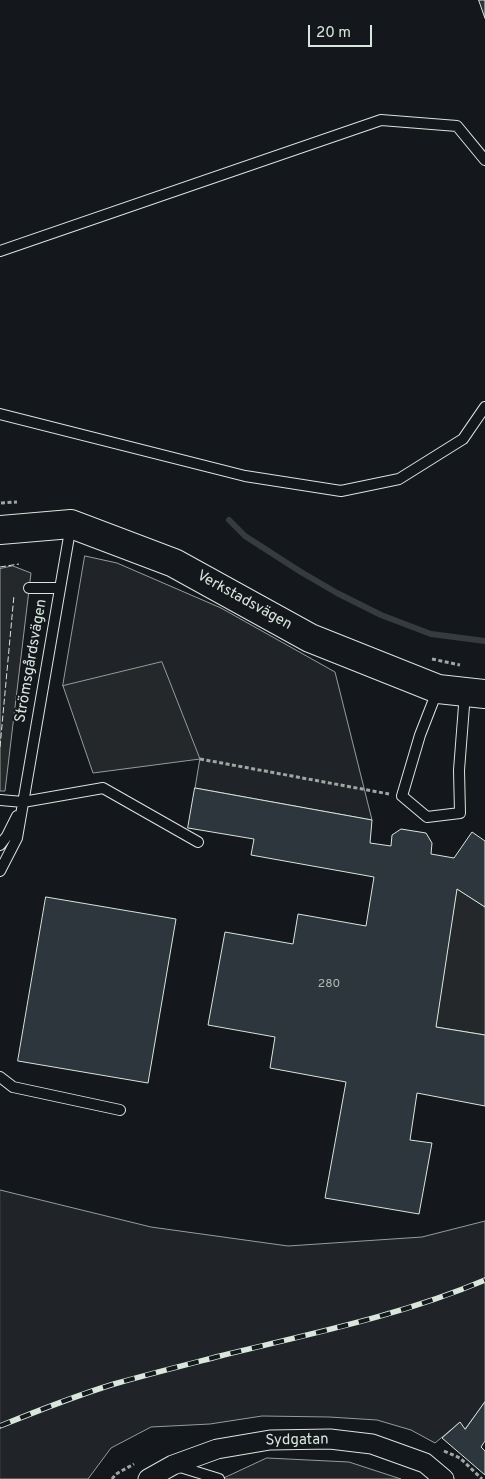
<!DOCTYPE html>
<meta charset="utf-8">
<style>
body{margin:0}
#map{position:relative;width:485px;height:1479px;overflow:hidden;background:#14181c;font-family:Overpass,sans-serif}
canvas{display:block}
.scale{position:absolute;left:308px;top:25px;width:64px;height:22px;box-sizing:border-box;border:2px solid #d8e6dc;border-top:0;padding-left:6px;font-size:15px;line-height:18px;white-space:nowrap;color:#d8e6dc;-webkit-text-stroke:4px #14181c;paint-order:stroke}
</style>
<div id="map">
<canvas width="485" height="1479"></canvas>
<div class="scale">20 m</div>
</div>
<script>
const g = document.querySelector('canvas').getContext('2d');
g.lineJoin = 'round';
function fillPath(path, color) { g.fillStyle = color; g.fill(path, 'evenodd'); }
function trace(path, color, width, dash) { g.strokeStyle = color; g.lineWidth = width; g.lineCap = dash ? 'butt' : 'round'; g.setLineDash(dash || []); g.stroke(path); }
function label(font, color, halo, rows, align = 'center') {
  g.font = font + ' Overpass,sans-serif'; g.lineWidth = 4; g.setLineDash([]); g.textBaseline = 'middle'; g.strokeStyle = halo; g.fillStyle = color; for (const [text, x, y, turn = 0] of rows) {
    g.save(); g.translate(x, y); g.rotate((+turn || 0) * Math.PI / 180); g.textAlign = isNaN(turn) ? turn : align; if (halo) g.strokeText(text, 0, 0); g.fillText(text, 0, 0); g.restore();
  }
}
const green = new Path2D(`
 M85 556 117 563 221 608 335 672 372 820 195 788 200 758 63 686Z
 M0 1190 151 1227 288 1246 422 1237 485 1221V1402L465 1429 459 1423 435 1443 411 1430 377 1420 329 1417 262 1416 210 1424 151 1427 111 1448 88 1479H0Z
 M267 1458 349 1462 401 1479H222Z`);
const parking = new Path2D(`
 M13 566 31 573 5 791H0V569Z
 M162 662 200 759 93 773 63 686Z
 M457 889 485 907V1035L436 1027Z`);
const stream = new Path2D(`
 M229 520 245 536 301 572 337 593 381 615 431 634 485 641`);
const building = new Path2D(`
 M479 0H485V18Z
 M195 788 372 820 370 843 391 846 392 835 401 829 426 833 432 843 431 854 454 858 472 832 485 841V907L457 889 436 1027 485 1035V1106L417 1093 410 1140 432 1143 419 1214 325 1198 346 1082 270 1068 275 1037 208 1025 225 932 293 944 298 914 366 926 374 877 251 855 254 839 188 828Z
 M46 897 176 919 148 1083 18 1061Z
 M485 1402V1441L481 1447 485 1451V1475L442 1438 460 1422 465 1429Z`);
const path = new Path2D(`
 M1 503 17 502
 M432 659 460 665
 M200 759 389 794
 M444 1451 460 1458 482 1479
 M112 1479 116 1474 134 1464`);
const lane = new Path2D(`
 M0 251 381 120 457 126 485 160
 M0 414 245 476 341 491 399 479 463 439 485 407
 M29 588H60
 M438 689 420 735 402 796 427 817 460 813 459 770 465 693
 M0 800 23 802 103 788 198 842
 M0 845 7 836 17 816
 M0 871 17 838 71 525
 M0 1077 13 1087 120 1110
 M177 1466 219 1479`);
const street = new Path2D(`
 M148 1479 173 1465 217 1449 270 1440 330 1439 372 1444 425 1463 444 1479`);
const secondary = new Path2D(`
 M0 530 71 524 174 563 310 638 438 689 485 694`);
const rail = new Path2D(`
 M0 1426C37 1411 75 1396 114 1384 149 1374 185 1365 220 1356 309 1334 400 1316 485 1280`);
const fence = new Path2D(`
 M0 567 19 564
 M0 747 14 595`);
const numberNames = [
 ["280",329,985]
];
const streetNames = [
 ["Verkstadsvägen",244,601,29],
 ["Strömsgårdsvägen",32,661,-80],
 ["Sydgatan",297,1441,-1]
];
fillPath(green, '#202428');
trace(green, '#939e99', 1);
fillPath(parking, '#24282b');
trace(parking, '#939e99', 1);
trace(stream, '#363b3e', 6);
fillPath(building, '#2c363c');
trace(building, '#d8e6dc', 1);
trace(lane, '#d8e6dc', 12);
trace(street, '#d8e6dc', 21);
trace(secondary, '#d8e6dc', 30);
trace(path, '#9da8a2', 3, [4, 2.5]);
trace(lane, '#14181c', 10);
trace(street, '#14181c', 19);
trace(secondary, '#14181c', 28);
trace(rail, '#d8e6dc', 5.5);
trace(rail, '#14181c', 4, [11]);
trace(fence, '#d8e6dc', 1, [6, 2.5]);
label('12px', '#adbab4', null, numberNames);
label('15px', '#d8e6dc', '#14181c', streetNames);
</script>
